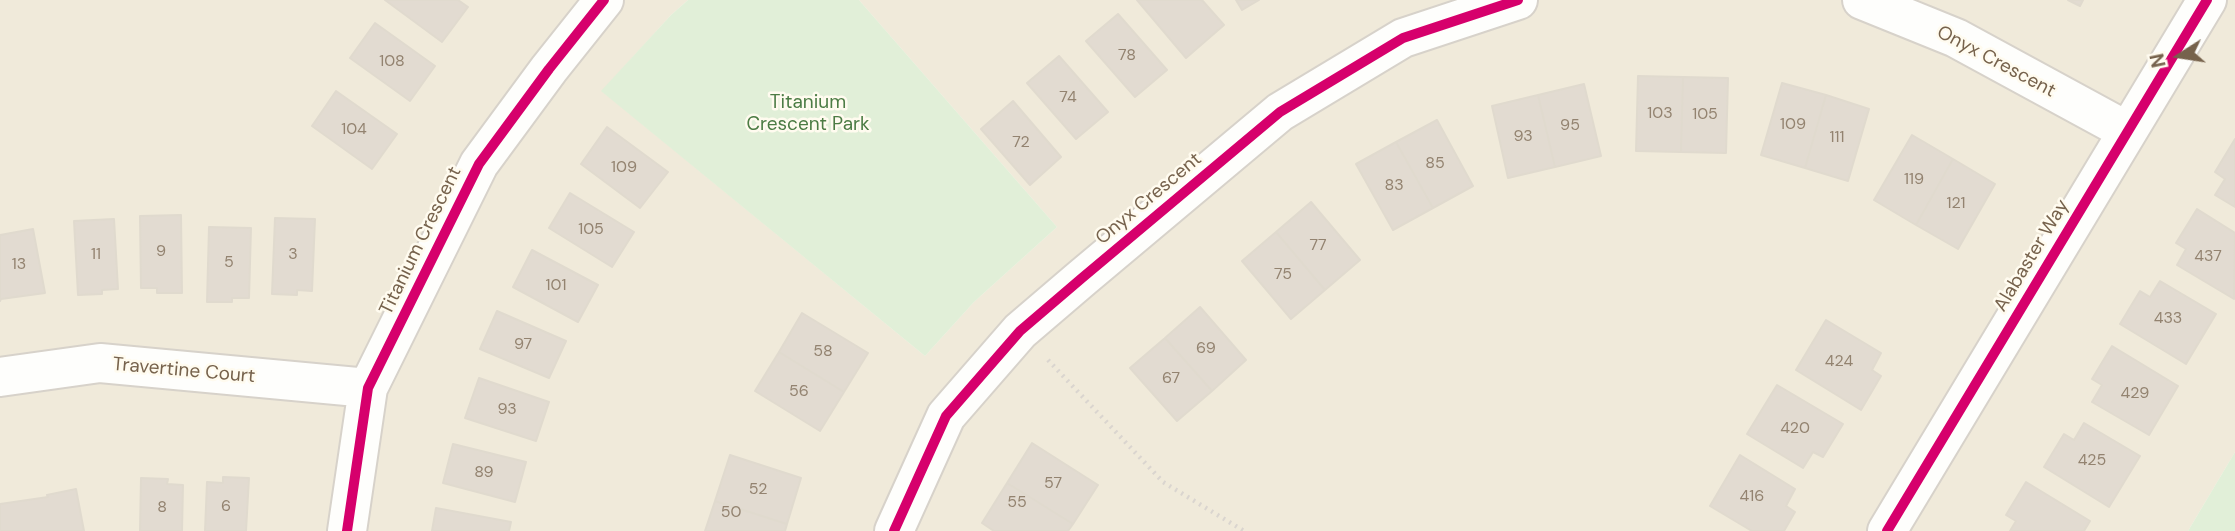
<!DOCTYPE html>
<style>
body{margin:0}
#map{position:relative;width:2235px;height:531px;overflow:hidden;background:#f7f5ec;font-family:"DM Sans",sans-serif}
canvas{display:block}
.north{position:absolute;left:2144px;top:21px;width:70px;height:70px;-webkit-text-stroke:5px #fffbef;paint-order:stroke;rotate:258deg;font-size:19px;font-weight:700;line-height:28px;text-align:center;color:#76624c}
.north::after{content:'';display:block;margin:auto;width:24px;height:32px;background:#76624c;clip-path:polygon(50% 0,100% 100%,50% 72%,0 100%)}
</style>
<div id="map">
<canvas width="2235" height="531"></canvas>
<div class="north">N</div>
</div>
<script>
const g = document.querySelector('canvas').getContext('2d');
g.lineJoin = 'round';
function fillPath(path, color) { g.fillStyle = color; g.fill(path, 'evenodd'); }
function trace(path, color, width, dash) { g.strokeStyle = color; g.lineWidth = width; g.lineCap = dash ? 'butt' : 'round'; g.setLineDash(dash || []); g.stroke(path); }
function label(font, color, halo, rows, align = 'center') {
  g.font = font + ' "DM Sans",sans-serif'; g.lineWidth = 5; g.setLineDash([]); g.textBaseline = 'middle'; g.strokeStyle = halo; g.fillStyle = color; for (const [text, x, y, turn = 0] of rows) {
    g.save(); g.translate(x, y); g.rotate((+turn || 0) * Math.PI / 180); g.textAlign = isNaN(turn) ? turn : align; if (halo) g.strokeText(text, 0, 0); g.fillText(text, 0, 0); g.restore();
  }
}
const residential = new Path2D(`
 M0 0H688L671 15 602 91 925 356 974 302 1057 227 859 0H2235V452L2188 531H0Z`);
const green = new Path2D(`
 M688 0H859L1057 227 974 302 925 356 601 91 671 15Z
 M2235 452V531H2188Z`);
const building = new Path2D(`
 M385 0H458L468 7 442 42Z
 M1137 0H1202L1224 25 1186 58Z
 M1236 0H1259L1242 10Z
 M2068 0H2083L2080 6Z
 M1118 14 1167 70 1135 97 1086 41Z
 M375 23 435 66 410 101 350 58Z
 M1059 56 1108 112 1076 139 1027 83Z
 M1638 76 1683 77 1681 152 1636 151Z
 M1683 77 1728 78 1726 153 1681 152Z
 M1782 83 1826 95 1805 168 1761 155Z
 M1584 84 1601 156 1555 167 1538 95Z
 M336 91 397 134 372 169 312 126Z
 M1538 95 1555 167 1508 178 1492 106Z
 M1826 95 1869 109 1848 181 1805 168Z
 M1013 101 1061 157 1030 185 981 129Z
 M1437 120 1473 186 1433 208 1396 142Z
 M607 127 668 172 640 208 581 164Z
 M1912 135 1953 159 1916 225 1874 200Z
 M2235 139V207L2215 195 2225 179 2215 172Z
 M1396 142 1433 208 1393 230 1356 164Z
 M1953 159 1995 184 1958 249 1916 225Z
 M570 193 634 232 612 267 549 228Z
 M1311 202 1360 260 1325 290 1276 232Z
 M2197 209 2235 233 2234 299 2177 265 2186 249 2176 243Z
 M181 215 182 293H157V288H141L140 216Z
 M275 218 315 219 312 291 297 290V295L272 294Z
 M114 219 118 289 102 290V294L78 295 74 221Z
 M209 227 251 228 249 298H232V302H207Z
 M33 229 45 293 1 299 0 301V235Z
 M1276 232 1325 290 1291 319 1242 261Z
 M532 250 598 285 578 322 513 287Z
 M2160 281 2216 314 2186 364 2120 324 2140 291 2150 297Z
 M1200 307 1246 360 1212 391 1165 338Z
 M497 311 566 341 549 378 480 349Z
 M802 313 868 353 844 392 779 352Z
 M1826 320 1881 353 1872 370 1881 376 1861 410 1796 370Z
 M1165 338 1212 391 1177 421 1130 368Z
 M2112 346 2178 386 2149 435 2092 402 2102 385 2092 379Z
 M779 352 844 392 820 431 755 391Z
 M479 378 549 402 536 441 465 418Z
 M1777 385 1843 424 1823 457 1813 452 1803 468 1747 434Z
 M2084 423 2140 456 2109 507 2044 467 2064 434 2074 440Z
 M1032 443 1098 485 1073 524 1007 483Z
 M453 444 526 462 515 502 443 483Z
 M730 455 801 478 787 524 715 501Z
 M1740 455 1795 489 1786 506 1795 512 1784 531H1752L1710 506Z
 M223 477 249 478 246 531H205L207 482 223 483Z
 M141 478 168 479 167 484 183 485 182 531H140Z
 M2026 482 2090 521 2084 531H2010L2016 521 2006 515Z
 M1007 483 1073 524 1068 531H994L982 523Z
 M76 489 84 531H0V504L48 497 47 495Z
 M715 501 787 524 785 531H705Z
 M436 508 511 522 509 531H432Z`);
const path = new Path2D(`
 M1048 360 1163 482 1244 531`);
const minor = new Path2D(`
 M1862 0 1956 38 2127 131
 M0 377 100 363 368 388
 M347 531 368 388 479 164 549 69 604 0
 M894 531 946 416 1020 331 1082 278 1280 112 1403 38 1518 0
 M1887 531 2207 0`);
const cycleway = new Path2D(`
 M347 531 368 388 479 164 549 69 604 0
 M894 531 946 416 1020 331 1082 278 1280 112 1403 38 1518 0
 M1887 531 2207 0`);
const numberNames = [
 ["78",1127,56],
 ["108",392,62],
 ["74",1068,98],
 ["103",1660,114],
 ["105",1705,115],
 ["109",1793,125],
 ["95",1570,126],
 ["104",354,130],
 ["93",1523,137],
 ["111",1837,138],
 ["72",1021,143],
 ["85",1435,164],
 ["109",624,168],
 ["119",1914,180],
 ["83",1394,186],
 ["121",1956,204],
 ["105",591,230],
 ["77",1318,246],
 ["9",161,252],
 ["11",96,255],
 ["3",293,255],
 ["437",2208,257],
 ["5",229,263],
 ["13",19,265],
 ["75",1283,275],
 ["101",556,286],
 ["433",2168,319],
 ["97",523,345],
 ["69",1206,349],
 ["58",823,352],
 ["424",1839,362],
 ["67",1171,379],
 ["56",799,392],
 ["429",2135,394],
 ["93",507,410],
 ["420",1795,429],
 ["425",2092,461],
 ["89",484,473],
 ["57",1053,484],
 ["52",758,490],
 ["416",1752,497],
 ["55",1017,503],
 ["6",226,507],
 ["8",162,508],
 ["50",731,513]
];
const streetNames = [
 ["Onyx Crescent",1996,62,28],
 ["Onyx Crescent",1149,199,-40],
 ["Titanium Crescent",421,241,-64],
 ["Alabaster Way",2032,256,-59],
 ["Travertine Court",184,371,5]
];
const parkNames = [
 ["Titanium",808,103],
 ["Crescent Park",808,125]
];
fillPath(residential, '#f0eada');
fillPath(green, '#e1efd8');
fillPath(building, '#e2dbd1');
trace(building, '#e0dace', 2);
trace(minor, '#d7d2ca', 42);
trace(path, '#dad5cf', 4.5, [2, 5]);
trace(minor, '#fefefc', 38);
trace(cycleway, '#d6006c', 10);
label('16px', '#938370', null, numberNames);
label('19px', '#76624c', '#fffbef', streetNames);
label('19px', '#4c7c44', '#fffbef', parkNames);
</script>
